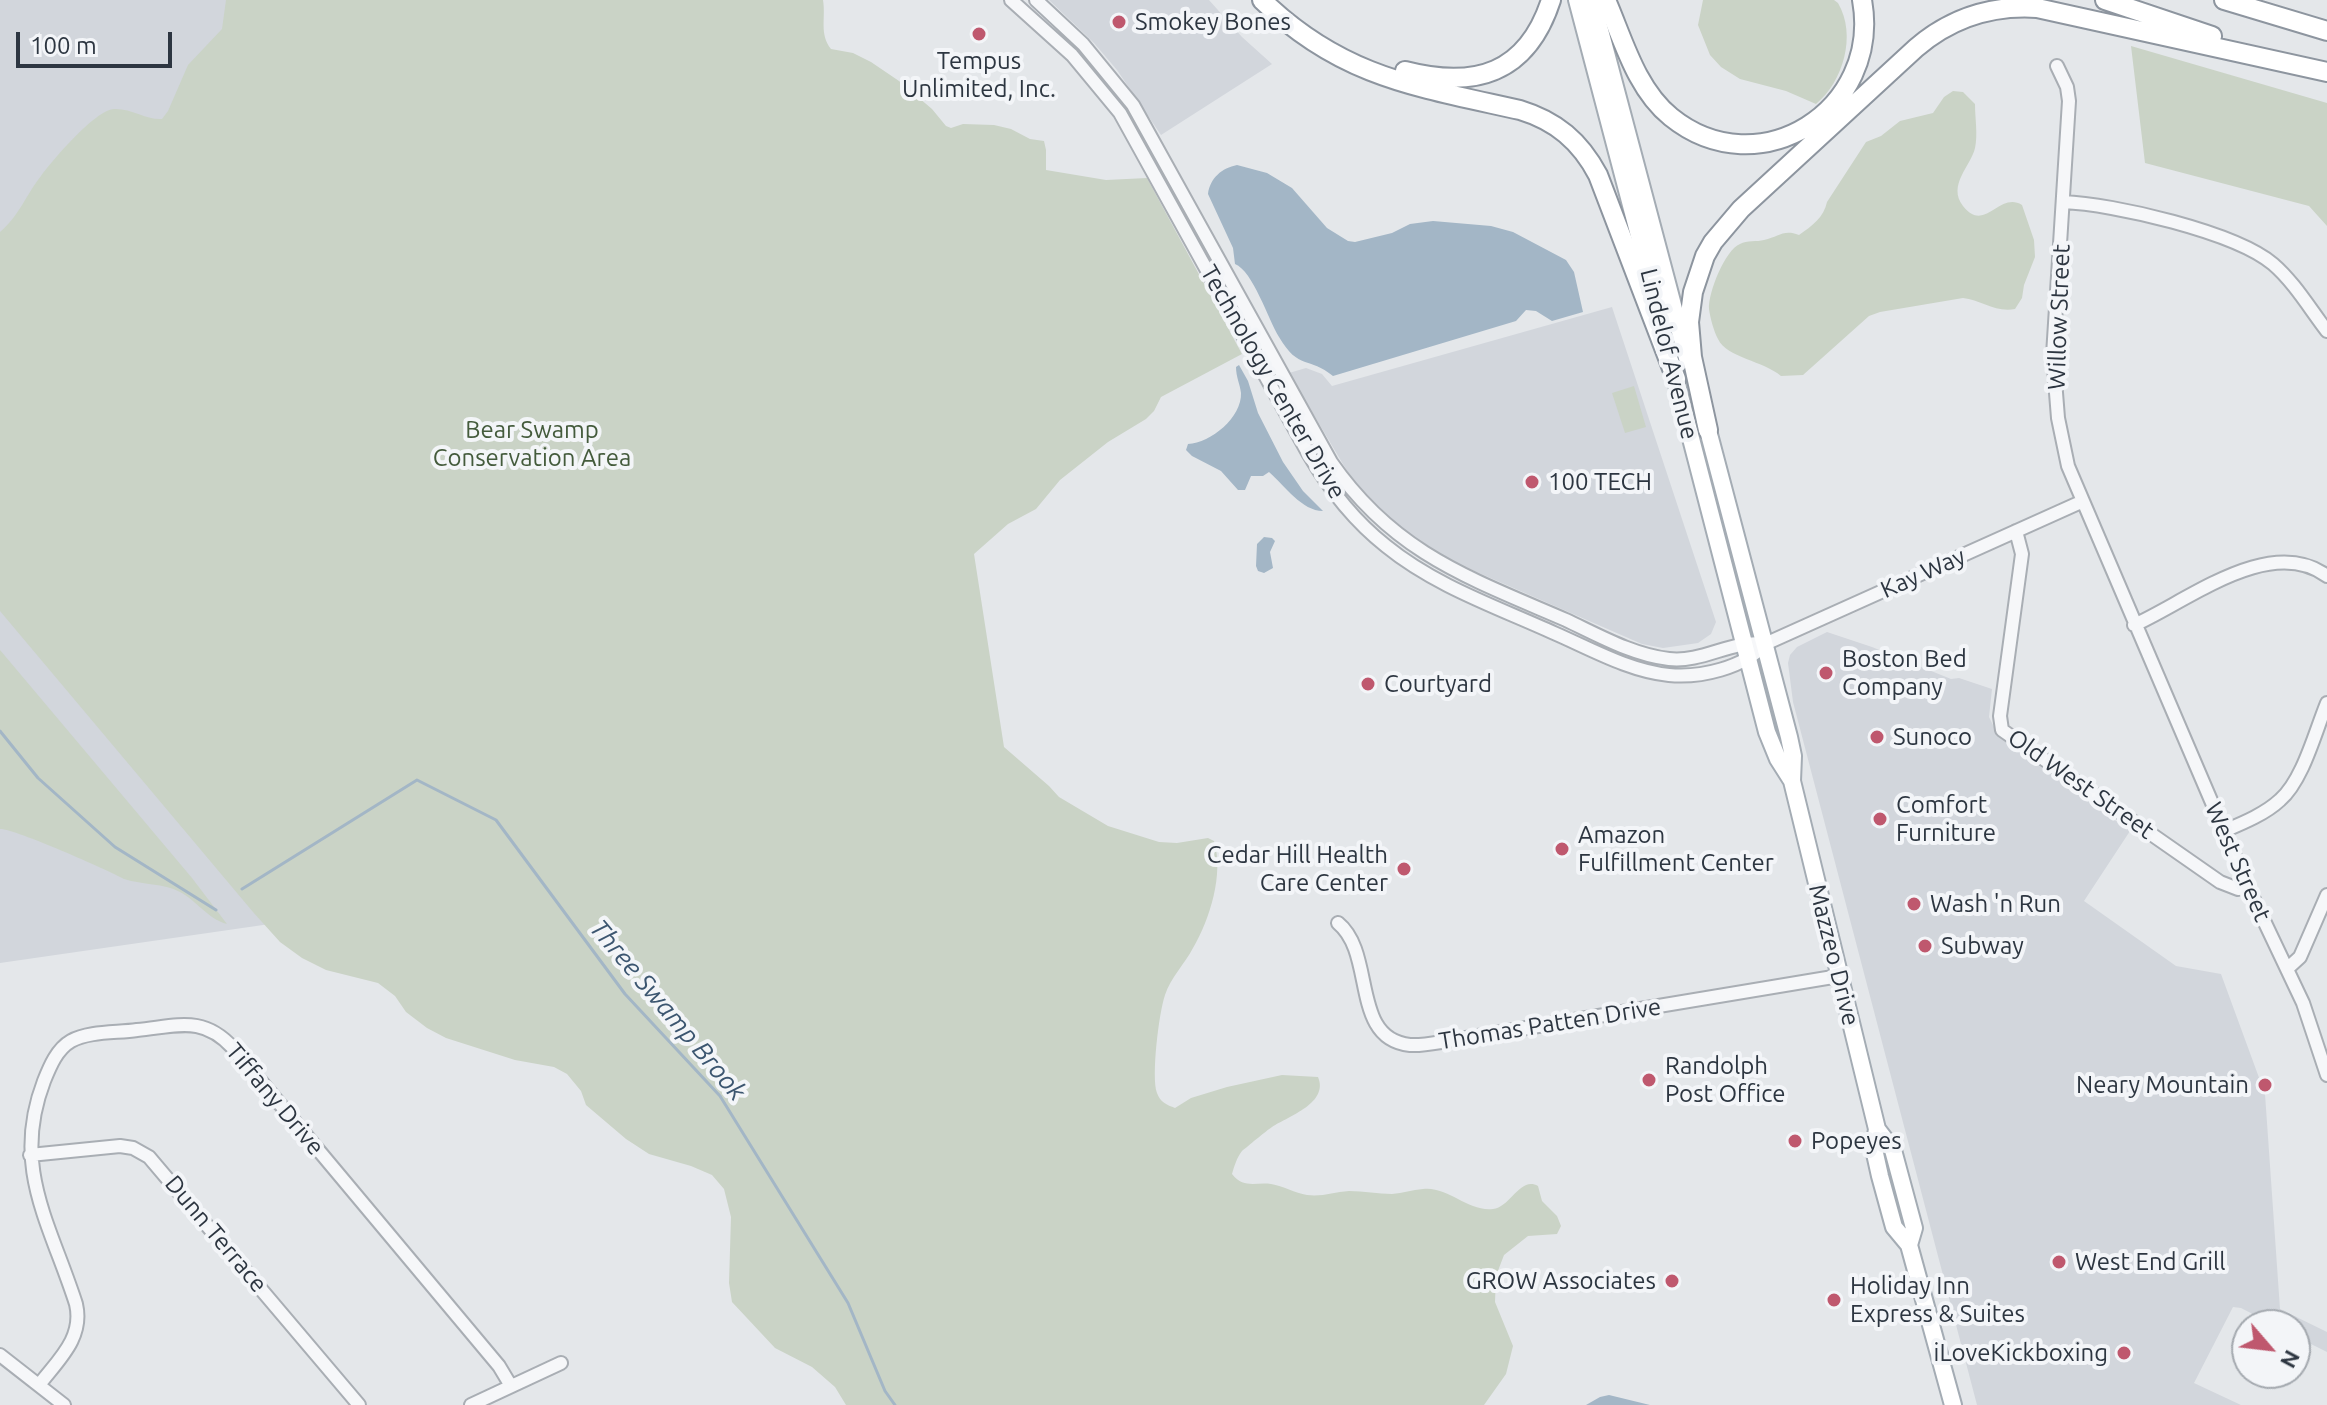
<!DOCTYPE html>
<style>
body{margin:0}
#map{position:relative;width:2327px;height:1405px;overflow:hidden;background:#e4e7ea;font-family:Ubuntu,sans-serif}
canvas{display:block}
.north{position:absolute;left:2231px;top:1309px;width:80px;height:80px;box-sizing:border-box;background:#f3f5f8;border:2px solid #a4a9af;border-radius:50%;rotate:118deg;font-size:22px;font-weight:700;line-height:32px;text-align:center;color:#2d3641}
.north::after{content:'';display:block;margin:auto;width:28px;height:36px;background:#bf586e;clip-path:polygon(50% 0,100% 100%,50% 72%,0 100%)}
.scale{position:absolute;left:16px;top:32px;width:156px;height:36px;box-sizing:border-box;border:4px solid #2d3641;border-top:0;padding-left:10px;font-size:24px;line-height:28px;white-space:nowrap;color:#2d3641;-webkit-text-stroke:6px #f3f5f8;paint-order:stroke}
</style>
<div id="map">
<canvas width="2327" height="1405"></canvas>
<div class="north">N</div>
<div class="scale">100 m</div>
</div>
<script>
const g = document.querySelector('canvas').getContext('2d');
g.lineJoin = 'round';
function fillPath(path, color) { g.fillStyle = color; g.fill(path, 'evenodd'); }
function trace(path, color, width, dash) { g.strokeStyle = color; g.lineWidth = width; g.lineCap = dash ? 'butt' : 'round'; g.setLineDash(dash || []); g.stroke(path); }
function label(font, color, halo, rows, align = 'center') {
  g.font = font + ' Ubuntu,sans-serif'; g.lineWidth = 8; g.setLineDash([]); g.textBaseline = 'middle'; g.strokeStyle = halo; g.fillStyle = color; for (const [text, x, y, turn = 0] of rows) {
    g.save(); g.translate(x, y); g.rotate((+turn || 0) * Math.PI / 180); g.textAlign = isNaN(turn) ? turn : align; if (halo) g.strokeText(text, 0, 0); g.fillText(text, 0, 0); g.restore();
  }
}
const built = new Path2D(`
 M0 0H331L0 251Z
 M1049 0H1209L1242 37 1272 64 1161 135 1117 70 1094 43Z
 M1612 307 1716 622 1711 634 1698 643 1663 648 1642 644 1456 563 1410 536 1389 520 1353 481 1289 373 1306 368 1322 374 1332 386Z
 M0 599 270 924 0 963Z
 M1827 632 1872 647 1951 679 1959 678 1992 689 1989 717 1999 737 2130 831 2084 901 2176 966 2221 974 2265 1094 2280 1309 2327 1332V1352L2295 1336V1325H2274L2241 1308 2233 1307 2194 1383 2241 1405H1977L1793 702 1788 663 1790 655 1797 647Z`);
const green = new Path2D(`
 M226 0H823C826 18 819 34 831 49L853 53 871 62 899 81 932 109 946 126 951 128 963 124 994 125 1011 129 1030 139 1044 141 1046 150V170L1106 180 1147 178 1242 354 1161 397 1154 411 1146 419 1108 442 1060 480 1036 509 1008 524 974 554 1004 747 1049 786 1059 797 1108 826 1159 842 1177 843 1208 838 1214 841C1224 874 1210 919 1193 948 1184 965 1171 977 1165 995 1159 1012 1151 1077 1157 1093 1160 1102 1167 1105 1175 1108L1191 1098 1227 1087 1282 1075 1318 1077C1329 1103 1289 1116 1272 1127 1266 1131 1247 1147 1242 1151 1237 1157 1234 1167 1232 1174 1244 1189 1255 1182 1271 1184 1283 1186 1295 1193 1307 1195 1322 1197 1334 1192 1349 1191 1364 1191 1378 1194 1392 1194 1403 1193 1412 1190 1423 1189 1448 1186 1468 1212 1493 1209 1511 1207 1520 1176 1538 1186L1542 1201 1557 1216 1561 1226 1557 1234 1528 1236 1504 1255 1496 1276 1495 1302 1513 1346 1506 1374 1484 1405H846L835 1387 812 1367 775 1348 732 1302 729 1283 731 1217 724 1189 712 1175 691 1166 649 1154 626 1139 586 1105 581 1091 567 1074 554 1067 515 1060 446 1038 427 1028 406 1012 395 996 378 983 326 970 302 958 280 942 253 912 0 611V232C19 216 26 195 41 176 53 160 95 110 114 109 131 108 146 120 162 119L168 111 188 65 222 29Z
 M1703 0H1834L1838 3C1857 35 1843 82 1816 104L1786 91 1740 79 1721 67 1710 55 1698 25Z
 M2131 46 2327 103V226L2309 206 2145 163Z
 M1953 91 1963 92 1975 104C1975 118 1978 135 1975 148 1971 166 1947 185 1963 206 1985 234 1999 191 2022 205L2034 240 2035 257 2024 285 2022 298 2015 309C1996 313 1981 300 1963 298L1880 312 1869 316 1803 375 1781 376C1764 361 1727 358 1718 339 1714 332 1710 317 1709 309 1708 293 1725 250 1740 244 1747 240 1757 242 1764 240 1779 237 1783 229 1799 235 1812 226 1824 217 1827 202L1866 142 1881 136 1900 121 1933 113 1944 97Z
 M1634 386 1646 427 1625 433 1612 393Z
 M0 650 192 878 227 924C208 919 197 901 180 892 163 883 143 885 124 879 108 870 13 828 0 829Z`);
const water = new Path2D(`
 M1237 165 1267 173 1292 188 1327 228 1348 241 1355 242 1392 233 1410 224 1433 221 1491 226 1513 232 1566 260 1574 272 1583 312 1552 321 1536 311 1526 310 1516 321 1333 376C1309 356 1299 371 1279 337 1268 319 1253 271 1235 264L1233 248 1208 194C1210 178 1222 168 1237 165Z
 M1239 365 1248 381 1258 413 1283 462 1303 491 1323 511C1302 511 1285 486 1269 472L1263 476H1251L1245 490H1238L1221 471 1192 456 1186 450 1188 444C1211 443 1242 417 1241 393 1240 384 1236 377 1236 367Z
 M1264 537 1272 538 1275 541 1270 552 1273 568 1264 573 1258 571 1256 566 1257 544Z
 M1609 1395 1650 1405H1586L1600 1397Z`);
const stream = new Path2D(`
 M0 731 38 778 115 847 216 910
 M242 889 417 780 496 820 625 994 720 1096 848 1303 885 1391 895 1405`);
const minor = new Path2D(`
 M1011 0 1072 55 1120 113 1308 453C1329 489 1353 520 1386 546 1435 586 1497 607 1554 633 1591 649 1629 671 1669 675 1700 678 1744 668 1765 644L2081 502
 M1036 0 1083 44 1133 105 1331 462C1394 553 1469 578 1566 620 1598 635 1633 655 1669 659 1703 663 1733 639 1765 644
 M2057 66 2067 87 2069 101 2053 355 2058 418 2068 466 2248 887 2303 1003 2327 1075
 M2063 202C2114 204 2235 232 2273 264 2294 282 2310 309 2327 331
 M2016 531 2022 554 2000 716 2002 730 2220 882 2238 889 2248 887
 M2134 625C2188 601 2270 534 2327 576
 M2224 831C2243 823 2265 814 2280 800 2303 780 2315 732 2327 703
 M1338 923C1376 954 1350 1039 1410 1045 1424 1046 1439 1042 1454 1040L1839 976
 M2288 968 2300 957 2327 895
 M30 1155 120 1146 133 1148 149 1157 359 1405
 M0 1355 64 1405
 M39 1385C58 1360 84 1338 76 1304 50 1223 11 1167 44 1081 50 1066 57 1049 71 1041 89 1031 117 1033 137 1030 178 1026 203 1015 233 1048L499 1366 511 1386
 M471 1405 561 1363`);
const major = new Path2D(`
 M1577 0 1663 327
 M1592 0 1687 358
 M1673 369 1767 732 1778 759 1792 781
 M1705 419 1789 737 1793 756 1792 781 1877 1129 1874 1149 1880 1176 1894 1227 1909 1245 1953 1405
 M1877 1129 1893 1150 1914 1228 1909 1245`);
const highway = new Path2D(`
 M1262 0C1341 77 1417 87 1520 110 1556 121 1580 141 1598 175L1676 379
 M1606 0C1623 39 1636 89 1671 117 1759 188 1882 110 1862 0
 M2105 0 2212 36
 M2224 0 2327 31
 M1405 71C1475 89 1527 74 1551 0
 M1708 430 1692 357 1689 322 1693 292 1705 256 1713 242 1741 209 1916 48C1951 18 1991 5 2037 8L2327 72`);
const markers = [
 [1119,22,8,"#bf586e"],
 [979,34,8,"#bf586e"],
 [1532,482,8,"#bf586e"],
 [1826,673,8,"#bf586e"],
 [1368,684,8,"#bf586e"],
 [1877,737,8,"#bf586e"],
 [1880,819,8,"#bf586e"],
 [1562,849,8,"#bf586e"],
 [1404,869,8,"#bf586e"],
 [1914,904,8,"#bf586e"],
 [1925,946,8,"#bf586e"],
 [1649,1080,8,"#bf586e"],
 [2265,1085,8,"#bf586e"],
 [1795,1141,8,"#bf586e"],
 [2059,1262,8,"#bf586e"],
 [1672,1281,8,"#bf586e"],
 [1834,1300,8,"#bf586e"],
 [2124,1353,8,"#bf586e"]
];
const poiNames = [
 ["Smokey Bones",1135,22],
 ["Tempus",979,61,"center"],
 ["Unlimited, Inc.",979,89,"center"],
 ["100 TECH",1548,482],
 ["Boston Bed",1842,659],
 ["Company",1842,687],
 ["Courtyard",1384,684],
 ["Sunoco",1893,737],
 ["Comfort",1896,805],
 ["Furniture",1896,833],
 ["Amazon",1578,835],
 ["Fulfillment Center",1578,863],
 ["Cedar Hill Health",1388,855,"right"],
 ["Care Center",1388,883,"right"],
 ["Wash 'n Run",1930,904],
 ["Subway",1941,946],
 ["Randolph",1665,1066],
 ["Post Office",1665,1094],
 ["Neary Mountain",2249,1085,"right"],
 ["Popeyes",1811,1141],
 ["West End Grill",2075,1262],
 ["GROW Associates",1656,1281,"right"],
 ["Holiday Inn",1850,1286],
 ["Express & Suites",1850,1314],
 ["iLoveKickboxing",2108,1353,"right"]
];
const streetNames = [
 ["Willow Street",2059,317,-88],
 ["Lindelof Avenue",1669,354,76],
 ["Technology Center Drive",1273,382,60],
 ["Kay Way",1923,573,-24],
 ["Old West Street",2081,784,35],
 ["West Street",2238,862,66],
 ["Mazzeo Drive",1834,955,76],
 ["Thomas Patten Drive",1550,1024,-9],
 ["Tiffany Drive",275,1099,50],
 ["Dunn Terrace",216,1234,50]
];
const parkNames = [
 ["Bear Swamp",532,430],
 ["Conservation Area",532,458]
];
const waterNames = [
 ["Three Swamp Brook",668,1010,50]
];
fillPath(built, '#d2d6dc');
fillPath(green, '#cad3c6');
fillPath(water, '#a3b6c6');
trace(stream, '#a3b6c6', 3);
trace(minor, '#a9aeb4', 16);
trace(major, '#a4acb4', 20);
trace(highway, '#8d959f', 22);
trace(minor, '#f6f7f9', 12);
trace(major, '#fff', 16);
trace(highway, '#fff', 18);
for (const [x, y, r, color] of markers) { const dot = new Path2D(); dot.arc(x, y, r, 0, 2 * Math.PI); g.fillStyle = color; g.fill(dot); trace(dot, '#f3f5f8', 3); }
label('24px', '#2d3641', '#f3f5f8', poiNames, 'left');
label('24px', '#2d3641', '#f3f5f8', streetNames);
label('24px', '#445b3c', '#f3f5f8', parkNames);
label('italic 26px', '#3c5670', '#f3f5f8', waterNames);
</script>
